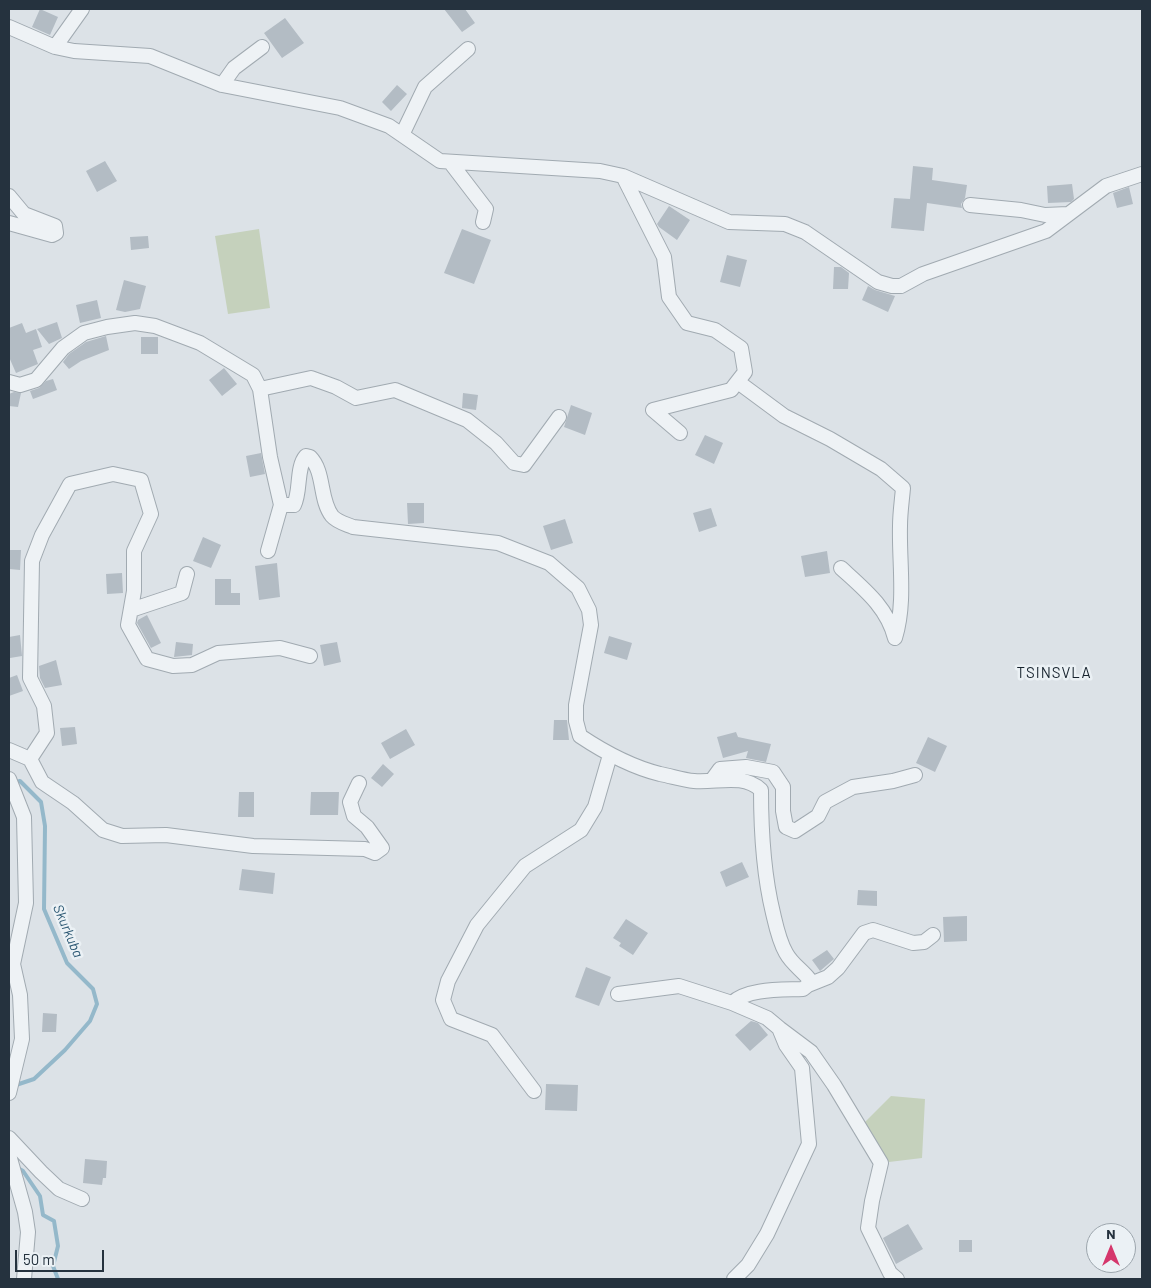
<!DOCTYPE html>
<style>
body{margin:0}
#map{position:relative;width:1151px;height:1288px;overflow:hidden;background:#dce2e7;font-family:Barlow,sans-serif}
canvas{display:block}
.frame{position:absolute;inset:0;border:10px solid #25323e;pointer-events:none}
.north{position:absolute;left:1086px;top:1223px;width:50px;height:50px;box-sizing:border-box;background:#ebf1f5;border:1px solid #9ca5ac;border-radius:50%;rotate:0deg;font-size:14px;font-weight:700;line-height:20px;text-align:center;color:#25323e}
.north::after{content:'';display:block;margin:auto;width:18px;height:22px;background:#d5376c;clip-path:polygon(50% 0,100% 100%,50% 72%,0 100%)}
.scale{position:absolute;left:15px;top:1250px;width:89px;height:22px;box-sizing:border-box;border:2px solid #25323e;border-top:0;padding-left:6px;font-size:15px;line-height:18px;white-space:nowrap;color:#25323e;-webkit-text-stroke:4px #ebf1f5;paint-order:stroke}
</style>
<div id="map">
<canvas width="1151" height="1288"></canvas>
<div class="frame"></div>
<div class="north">N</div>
<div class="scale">50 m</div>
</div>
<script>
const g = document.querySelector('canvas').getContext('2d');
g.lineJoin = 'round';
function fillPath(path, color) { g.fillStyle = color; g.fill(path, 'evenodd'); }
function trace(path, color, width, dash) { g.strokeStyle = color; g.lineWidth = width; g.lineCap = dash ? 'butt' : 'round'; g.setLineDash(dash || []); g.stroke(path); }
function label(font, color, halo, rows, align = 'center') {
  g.font = font + ' Barlow,sans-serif'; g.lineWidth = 5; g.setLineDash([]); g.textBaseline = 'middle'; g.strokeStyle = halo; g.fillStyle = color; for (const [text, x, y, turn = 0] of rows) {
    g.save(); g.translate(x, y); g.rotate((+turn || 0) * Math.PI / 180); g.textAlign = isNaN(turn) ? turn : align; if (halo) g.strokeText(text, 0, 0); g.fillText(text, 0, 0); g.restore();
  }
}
const green = new Path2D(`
 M259 229 270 308 228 314 215 236Z
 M891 1096 925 1099 922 1158 889 1162 861 1126Z`);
const stream = new Path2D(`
 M13 1086 34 1079 65 1050 90 1021 97 1004 93 989 67 963 44 909 45 826 41 802 20 781 13 783
 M16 1167 23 1171 40 1196 43 1215 54 1221 58 1246 53 1266 58 1279`);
const building = new Path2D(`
 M40 9 58 17 50 35 32 27Z
 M444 9H465L475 23 462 32Z
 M285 18 304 43 282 58 264 33Z
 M397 85 407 94 391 111 382 102Z
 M105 161 117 181 97 192 86 171Z
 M913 166 933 168 932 180 967 185 965 198 961 204 962 208 927 203 924 231 891 228 894 198 910 199Z
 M1072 184 1074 199 1071 202 1048 203 1047 186Z
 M1129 187 1133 204 1117 208 1113 193Z
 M669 206 690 220 677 240 659 227 657 224Z
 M462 229 491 240 474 284 444 273Z
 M148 236 149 248 131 250 130 237Z
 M727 255 747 260 740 287 720 282Z
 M834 267H841L849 273 848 289H833Z
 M124 280 146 286 140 309 125 312 116 310Z
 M868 286 875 290 895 296 888 312 862 300Z
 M97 300 101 318 80 323 76 305Z
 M57 322 62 338 49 344 37 329Z
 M22 323 26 333 36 329 42 347 33 350 38 364 16 373 9 357V328Z
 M106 336 109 350 81 361 69 369 63 362 69 354 86 342Z
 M141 337H158V354H141Z
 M224 368 237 384 222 396 209 380Z
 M53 379 57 390 33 399 30 391 39 388 46 381Z
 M14 392 21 393 18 407 9 406V394Z
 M463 393 478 395 476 410 462 408Z
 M571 405 592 413 585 435 564 427Z
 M705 435 723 443 714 464 695 455Z
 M261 453 265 474 250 477 246 456Z
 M407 503H424V523L408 524Z
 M711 508 717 526 699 532 693 513Z
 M565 519 573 543 551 550 543 526Z
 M203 537 221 545 211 568 193 561Z
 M9 550H21L20 570 9 569Z
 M827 551 830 573 805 577 801 556Z
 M277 563 280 597 259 600 255 566Z
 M122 573 123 593 107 594 106 574Z
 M215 579H231V593H240V605H215Z
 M147 615 161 643 151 648 137 623 138 620Z
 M20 635 22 656 10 658 9 637Z
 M609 636 632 643 627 660 604 653Z
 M176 642 193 644 192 655 174 657Z
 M337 642 341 662 324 666 320 645Z
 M56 660 62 685 45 688 40 678 39 666Z
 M17 675 23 691 9 696V678Z
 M554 720H567L569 740H553Z
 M75 727 77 744 62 746 60 728Z
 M406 729 415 745 390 759 381 743Z
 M736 732 738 737 771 744 766 762 746 758 748 751 723 758 717 737Z
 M928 737 947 746 935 772 916 763Z
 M383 764 394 774 382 787 371 778Z
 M239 792H254V817H238Z
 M311 792H339L338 815H310Z
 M742 862 749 877 726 887 720 872Z
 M242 869 275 873 273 894 239 890Z
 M858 890 877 891V906L857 905Z
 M967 916V941L944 942 943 917Z
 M626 919 648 933 633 955 619 946 621 943 613 938Z
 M827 950 834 959 820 971 812 960Z
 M586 967 611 977 599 1006 575 997Z
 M43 1013 57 1014 56 1032H42Z
 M751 1021 758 1023 768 1035 750 1051 735 1035Z
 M546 1084 578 1085 577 1111 545 1110Z
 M85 1159 107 1161 106 1178H103L102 1185 83 1183Z
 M908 1224 923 1249 896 1264 883 1238Z
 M959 1240H972V1252H959Z`);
const minor = new Path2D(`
 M9 27 55 47 74 51 150 56 222 85 340 108 389 126 440 161 600 171 623 176 729 222 785 224 805 232 878 282 892 286H901L923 274 1046 231 1106 186 1142 174
 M55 47 82 9
 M222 85 234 68 262 47
 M402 135 425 87 468 49
 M450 162 486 209 483 222
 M623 176 664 257 669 297 687 323 715 330 741 348 745 372 731 390 653 410 680 433
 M9 196 24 214 55 226 56 233 52 235 9 223
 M970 205 1021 210 1045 215 1068 214
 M9 382 20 385 36 380 63 348 84 333 107 327 135 323 155 326 200 343 253 375 260 389 270 457 281 505H294C301 491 296 467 306 456L310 457C325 472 319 499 332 516 337 522 346 524 353 527L498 543 549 563 578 588 589 610 591 625 576 705V721L580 736C604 752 632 767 660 774 671 776 683 780 694 781 717 783 743 773 761 790 761 832 763 872 773 913 776 926 779 941 786 953 792 964 802 970 809 979L808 985 803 989C782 990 748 988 732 1003
 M738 382 784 416 830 439 881 469 903 488C902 500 900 513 900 526 899 563 906 602 895 638 887 607 864 589 841 568
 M260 389 311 378 336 387 356 398 395 390 467 420 496 443 514 463 524 465 559 417
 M268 551 281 505
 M131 610 182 593 187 574
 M9 750 30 759 42 782 73 803 103 830 122 836 166 835 253 846 365 849 375 853 382 848 367 827 354 816 350 802 359 783
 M30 759 47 733 44 706 30 678 32 561 42 535 70 484 113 474 141 480 151 514 134 551V591L128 625 147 659 173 666 192 665 218 653 280 648 310 656
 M9 779 24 817 26 903 13 964 20 995 22 1039 9 1093
 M712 780 720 769 746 767 773 772 783 787V811L786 827 795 831 818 816 825 802 853 787 893 781 915 775
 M808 985 828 977 838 968 864 933 873 930 913 943 924 942 933 935
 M618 994 679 986 732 1003 767 1018 779 1028 786 1045 802 1068 809 1144 767 1234 748 1265 734 1279
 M779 1028 811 1052 834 1085 881 1163 872 1201 868 1228 890 1273 897 1279
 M534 1091 492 1035 451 1019 443 1000 448 981 477 925 525 866 581 830 595 807 610 755
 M9 1138 41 1172 59 1189 82 1199
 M9 1155 25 1212 28 1232 24 1279`);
const waterNames = [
 ["Skurkuba",68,931,67]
];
const quarterNames = [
 ["TSINSVLA",1054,673]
];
fillPath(green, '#c5d1bc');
trace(stream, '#94b8ca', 4);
fillPath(building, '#b3bcc4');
trace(minor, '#a1aab1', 16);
trace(minor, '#eef2f5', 14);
label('italic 14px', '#2d5974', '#ebf1f5', waterNames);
g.letterSpacing = '1px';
label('15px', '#17232e', '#ebf1f5', quarterNames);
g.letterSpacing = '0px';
</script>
